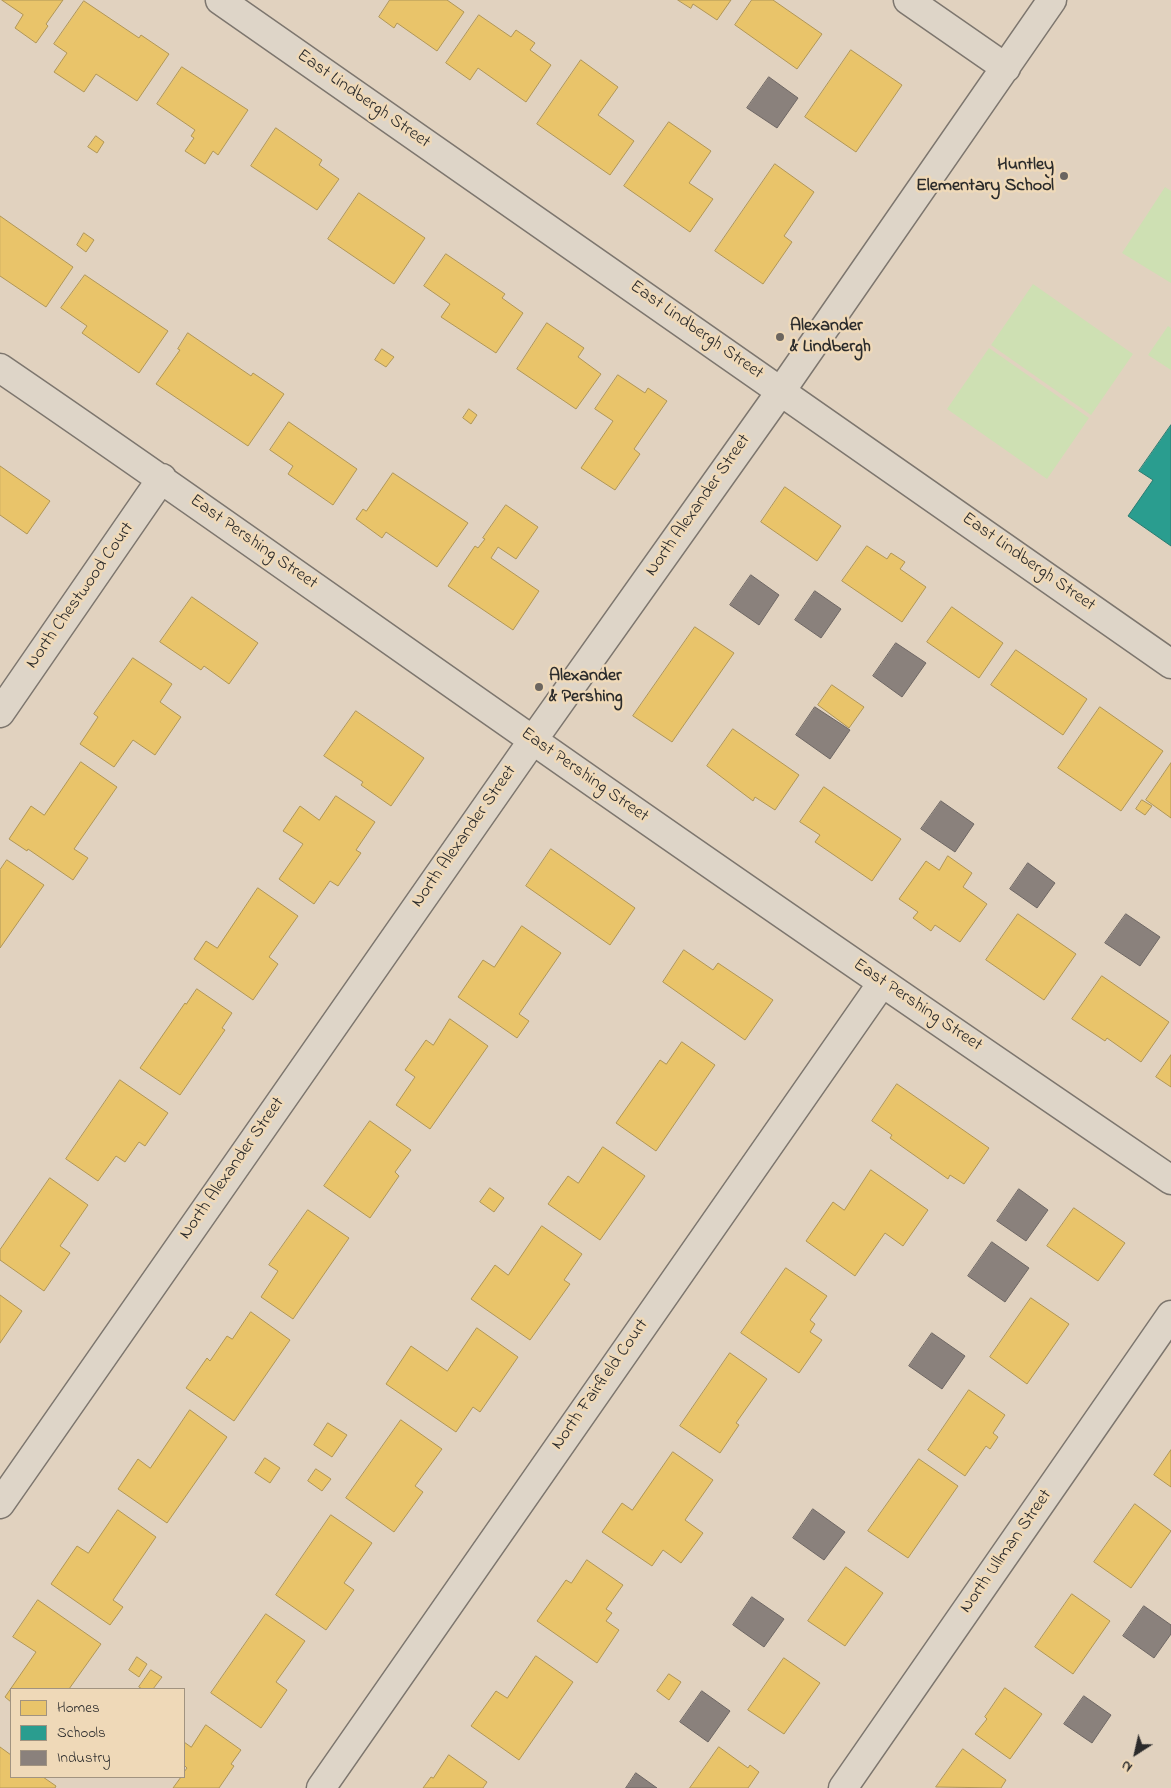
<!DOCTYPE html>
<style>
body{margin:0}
#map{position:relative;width:1171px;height:1788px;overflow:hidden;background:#e1d2bf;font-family:"Indie Flower",sans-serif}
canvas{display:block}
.legend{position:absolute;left:10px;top:1688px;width:175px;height:90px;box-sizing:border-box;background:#efd9b8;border:1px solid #a19380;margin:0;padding:6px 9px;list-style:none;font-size:15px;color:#2b2b2b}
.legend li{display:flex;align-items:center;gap:10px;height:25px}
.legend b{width:25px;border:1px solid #a19380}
.north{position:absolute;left:1111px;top:1728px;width:50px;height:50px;-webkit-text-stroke:4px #efd9b8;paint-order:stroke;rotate:215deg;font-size:14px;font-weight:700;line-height:20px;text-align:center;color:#2b2b2b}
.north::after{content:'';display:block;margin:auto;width:18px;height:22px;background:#2b2b2b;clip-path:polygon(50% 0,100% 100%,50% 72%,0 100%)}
</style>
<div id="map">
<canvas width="1171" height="1788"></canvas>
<ul class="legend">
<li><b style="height:14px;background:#e9c46a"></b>Homes</li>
<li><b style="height:14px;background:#2a9d8f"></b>Schools</li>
<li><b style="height:14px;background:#8a817c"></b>Industry</li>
</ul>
<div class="north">N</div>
</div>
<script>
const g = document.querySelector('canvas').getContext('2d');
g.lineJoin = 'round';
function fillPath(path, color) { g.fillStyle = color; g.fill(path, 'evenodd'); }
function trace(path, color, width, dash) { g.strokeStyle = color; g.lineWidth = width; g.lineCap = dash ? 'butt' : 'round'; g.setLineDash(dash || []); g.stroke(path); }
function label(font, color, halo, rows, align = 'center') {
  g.font = font + ' "Indie Flower",sans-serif'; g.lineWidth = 5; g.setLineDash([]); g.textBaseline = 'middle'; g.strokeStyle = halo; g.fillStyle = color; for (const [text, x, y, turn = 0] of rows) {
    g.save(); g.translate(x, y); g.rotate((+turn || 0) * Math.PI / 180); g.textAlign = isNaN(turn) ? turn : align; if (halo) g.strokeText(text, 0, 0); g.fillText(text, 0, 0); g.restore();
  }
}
const green = new Path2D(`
 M1165 187 1171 191V283L1122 253Z
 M1033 284 1133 354 1091 415 991 345Z
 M1168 326 1171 328V370L1148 355Z
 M989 348 1089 418 1047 479 947 409Z`);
const homes = new Path2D(`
 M2 0H63L46 24 48 26 36 43 15 28 23 15Z
 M390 0H447L464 12 437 51 397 23 394 28 379 17Z
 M678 0H731L717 20 693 4 691 8Z
 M752 0H773L822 34 797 69 735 25Z
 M84 1 139 38 141 35 169 54 137 101 96 74 84 92 54 72 67 53 54 44Z
 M479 15 511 37 516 30 535 43 530 50 551 65 526 102 478 68 470 80 446 63Z
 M851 50 902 85 856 152 805 117Z
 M581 60 618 87 598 115 634 141 610 175 537 124Z
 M182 67 248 110 218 155 213 151 205 164 185 151 194 138 191 136 195 130 157 104Z
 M669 122 711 151 689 183 713 199 690 232 624 186Z
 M276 128 322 160 319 165 339 179 317 210 251 166Z
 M96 136 104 142 97 153 88 147Z
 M775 164 814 192 784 236 792 242 763 284 715 251Z
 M359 193 425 238 394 284 328 239Z
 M0 216 73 267 46 307 0 276Z
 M84 233 94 240 86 252 77 245Z
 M446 254 505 294 502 298 523 313 496 353 441 317 450 304 424 286Z
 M85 275 168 331 139 373 82 333 87 326 61 308Z
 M547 323 584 348 578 357 601 374 576 409 517 369Z
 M188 333 251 376 253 373 284 394 248 446 156 384 180 350 178 349Z
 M382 349 394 357 386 367 375 360Z
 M618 375 645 393 648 388 667 401 634 449 640 454 615 490 581 468 613 421 595 409Z
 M469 409 477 415 471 424 463 418Z
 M289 422 357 469 333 505 288 474 293 466 270 450Z
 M0 466 50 501 27 534 0 515Z
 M393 473 468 523 437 567 386 532 382 538 356 519 363 509 366 511Z
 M785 487 841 526 817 561 761 522Z
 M506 505 538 527 516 559 498 547 491 558 539 591 513 630 448 586 475 546 478 548 485 539 483 538Z
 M867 546 887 559 891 553 905 562 900 569 926 587 902 622 842 581Z
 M192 597 258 643 229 684 204 666 201 670 160 642Z
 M952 607 1003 643 979 678 927 642Z
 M695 627 734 653 672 742 633 716Z
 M1016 650 1087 699 1063 735 991 685Z
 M133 658 172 684 160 702 181 717 155 755 133 740 114 767 80 744 98 717 94 714Z
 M832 685 864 707 849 728 818 705Z
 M1100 707 1163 751 1121 811 1058 768Z
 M356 711 424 758 391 806 361 785 363 782 324 756Z
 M733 729 799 775 775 810 755 797 753 801 707 766Z
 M81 762 117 787 74 849 88 858 73 880 28 849 27 851 9 839 31 806 44 815Z
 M1171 763V818L1146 800Z
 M824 787 901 839 872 881 815 842 820 835 800 822Z
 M336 796 375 822 356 850 361 853 338 886 330 881 314 904 279 879 303 844 283 831 300 806 319 820Z
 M1142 800 1152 806 1145 815 1136 809Z
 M551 849 635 908 610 945 526 886Z
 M948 856 972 873 963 887 987 904 960 942 935 925 931 931 913 918 918 912 899 899 926 861 939 870Z
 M7 860 44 885 0 948V870Z
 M258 888 298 916 269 957 278 964 253 1000 194 959 206 941 217 948Z
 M1018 914 1076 954 1044 1000 986 960Z
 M522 926 561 953 519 1014 529 1021 517 1038 458 997 483 960 494 967Z
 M684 950 713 970 718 963 773 1000 745 1040 663 982Z
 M1102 976 1169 1022 1141 1062 1107 1038 1105 1041 1072 1019Z
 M197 989 232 1013 222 1028 225 1030 180 1095 140 1068 185 1003 186 1004Z
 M450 1019 488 1046 430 1129 396 1105 415 1077 405 1070 426 1040 433 1045Z
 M682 1042 715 1065 656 1151 616 1123 660 1060 666 1064Z
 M1171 1055V1087L1156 1077Z
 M120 1080 168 1113 145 1146 139 1142 125 1162 116 1156 98 1181 66 1159Z
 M897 1084 989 1148 964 1184 950 1175 948 1179 890 1138 892 1135 872 1121Z
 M370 1121 411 1150 395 1172 399 1176 370 1218 324 1186Z
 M603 1147 645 1176 600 1240 548 1204 568 1176 578 1183Z
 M871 1170 928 1210 903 1246 885 1233 855 1276 806 1241 833 1202 844 1210Z
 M50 1178 88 1205 60 1246 70 1253 44 1291 0 1260V1250Z
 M490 1188 504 1198 494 1212 480 1202Z
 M1074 1208 1125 1243 1098 1281 1047 1246Z
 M308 1210 349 1238 293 1319 261 1297 278 1271 269 1265Z
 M542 1226 582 1254 564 1280 570 1284 530 1340 471 1299 495 1265 508 1275Z
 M786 1268 827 1296 810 1320 815 1324 810 1332 822 1340 799 1373 741 1333Z
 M0 1295 22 1311 0 1343Z
 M1031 1298 1069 1324 1027 1384 990 1357Z
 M251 1312 290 1340 234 1421 186 1388 207 1358 210 1361 227 1336 232 1339Z
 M477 1328 518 1357 480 1412 473 1407 456 1432 386 1384 411 1346 447 1371Z
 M730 1353 767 1379 736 1423 739 1425 720 1453 680 1426Z
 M969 1390 1005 1415 993 1433 998 1437 990 1449 986 1446 965 1476 928 1450Z
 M190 1410 227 1437 167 1523 118 1489 138 1459 150 1468Z
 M401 1420 442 1449 415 1486 423 1492 394 1532 346 1498Z
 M328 1423 347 1435 332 1457 314 1445Z
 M1171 1450V1487L1154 1475Z
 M673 1452 713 1480 685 1520 703 1533 681 1563 663 1550 652 1566 602 1532 622 1503 632 1510Z
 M265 1458 280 1468 270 1483 255 1473Z
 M919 1459 958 1486 908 1558 868 1531Z
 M316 1469 331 1479 322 1491 308 1481Z
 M1135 1504 1171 1531 1131 1588 1094 1562Z
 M118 1510 156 1537 113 1600 123 1607 110 1625 51 1584 77 1546 88 1553Z
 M331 1515 372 1543 344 1583 354 1590 326 1630 276 1595Z
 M587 1560 623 1585 606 1609 612 1613 606 1621 619 1630 597 1663 537 1621 566 1580 571 1583Z
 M846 1567 883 1593 845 1646 808 1621Z
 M1072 1594 1110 1621 1073 1674 1035 1647Z
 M38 1600 101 1644 69 1689H11V1702L5 1697 36 1652 13 1637Z
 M266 1614 305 1641 276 1682 287 1690 261 1728 211 1693Z
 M536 1656 573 1682 519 1760 471 1726 496 1691 507 1698Z
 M137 1657 147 1664 139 1677 129 1670Z
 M784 1658 820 1683 784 1734 748 1710Z
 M151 1670 162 1677 153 1689H142L139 1687Z
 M669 1674 681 1682 669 1700 657 1691Z
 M1005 1688 1042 1714 1010 1759 975 1734 987 1719 985 1717Z
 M206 1725 241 1750 231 1764 234 1766 219 1788H173L181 1777H184V1772L187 1768 184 1765V1742L191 1747Z
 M0 1747 11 1755V1777H43L56 1786 55 1788H0Z
 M719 1747 748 1768 750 1765 759 1772 748 1788H690Z
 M963 1749 1006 1780 1001 1788 936 1787Z
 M449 1755 487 1782 483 1788H423L431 1777 433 1778Z`);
const schools = new Path2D(`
 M1171 425V546L1128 516 1153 480 1139 471Z`);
const industry = new Path2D(`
 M769 77 798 98 777 128 747 108Z
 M751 575 779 595 759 625 730 605Z
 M815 591 841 609 821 638 795 620Z
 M896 643 926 663 902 697 873 676Z
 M815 707 850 730 830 759 796 735Z
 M941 801 974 824 955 852 921 829Z
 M1028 863 1055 883 1037 908 1010 889Z
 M1126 914 1160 937 1140 966 1105 943Z
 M1019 1189 1048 1210 1026 1241 997 1221Z
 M992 1242 1029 1268 1005 1302 968 1276Z
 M932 1333 965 1356 942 1389 909 1366Z
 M813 1509 845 1532 824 1560 793 1538Z
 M752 1597 784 1619 764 1647 733 1625Z
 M1144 1606 1171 1625V1634L1154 1658 1123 1636Z
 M702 1691 730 1711 708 1742 680 1722Z
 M1084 1696 1111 1715 1092 1743 1064 1724Z
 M636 1773 657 1788H626Z`);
const minor = new Path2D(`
 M220 0 1171 664
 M908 0 1006 68
 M0 368C179 490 356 617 534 741 745 889 958 1035 1171 1180
 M0 713 162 478
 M0 1504 533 740 781 391 1052 0
 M321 1788 882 983
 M843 1788 1171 1315`);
const markers = [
 [1064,176,5,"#6b655f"],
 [780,337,5,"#6b655f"],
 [539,687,5,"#6b655f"]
];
const streetNames = [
 ["East Lindbergh Street",363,100,35],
 ["East Lindbergh Street",696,331,35],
 ["North Alexander Street",699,506,-55],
 ["East Pershing Street",253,543,35],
 ["East Lindbergh Street",1028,563,35],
 ["North Chestwood Court",81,596,-55],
 ["East Pershing Street",584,776,35],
 ["North Alexander Street",465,837,-55],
 ["East Pershing Street",917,1006,34],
 ["North Alexander Street",233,1169,-55],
 ["North Fairfield Court",601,1385,-55],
 ["North Ullman Street",1007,1552,-55]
];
const poiNames = [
 ["Huntley",1054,166,"right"],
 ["Elementary School",1054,187,"right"],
 ["Alexander",790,327],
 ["& Lindbergh",790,348],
 ["Alexander",549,677],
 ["& Pershing",549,698]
];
fillPath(green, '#cee0b3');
fillPath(homes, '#e9c46a');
trace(homes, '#b09657', 1);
fillPath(schools, '#2a9d8f');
trace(schools, '#2a7b71', 1);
fillPath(industry, '#8a817c');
trace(industry, '#6e6764', 1);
trace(minor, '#7d766e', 31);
trace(minor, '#ded5c8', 28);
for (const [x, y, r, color] of markers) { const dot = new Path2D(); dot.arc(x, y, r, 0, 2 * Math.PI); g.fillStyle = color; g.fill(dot); trace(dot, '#efd9b8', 2); }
label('18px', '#2b2b2b', '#efd9b8', streetNames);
label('bold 18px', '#2b2b2b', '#efd9b8', poiNames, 'left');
</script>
